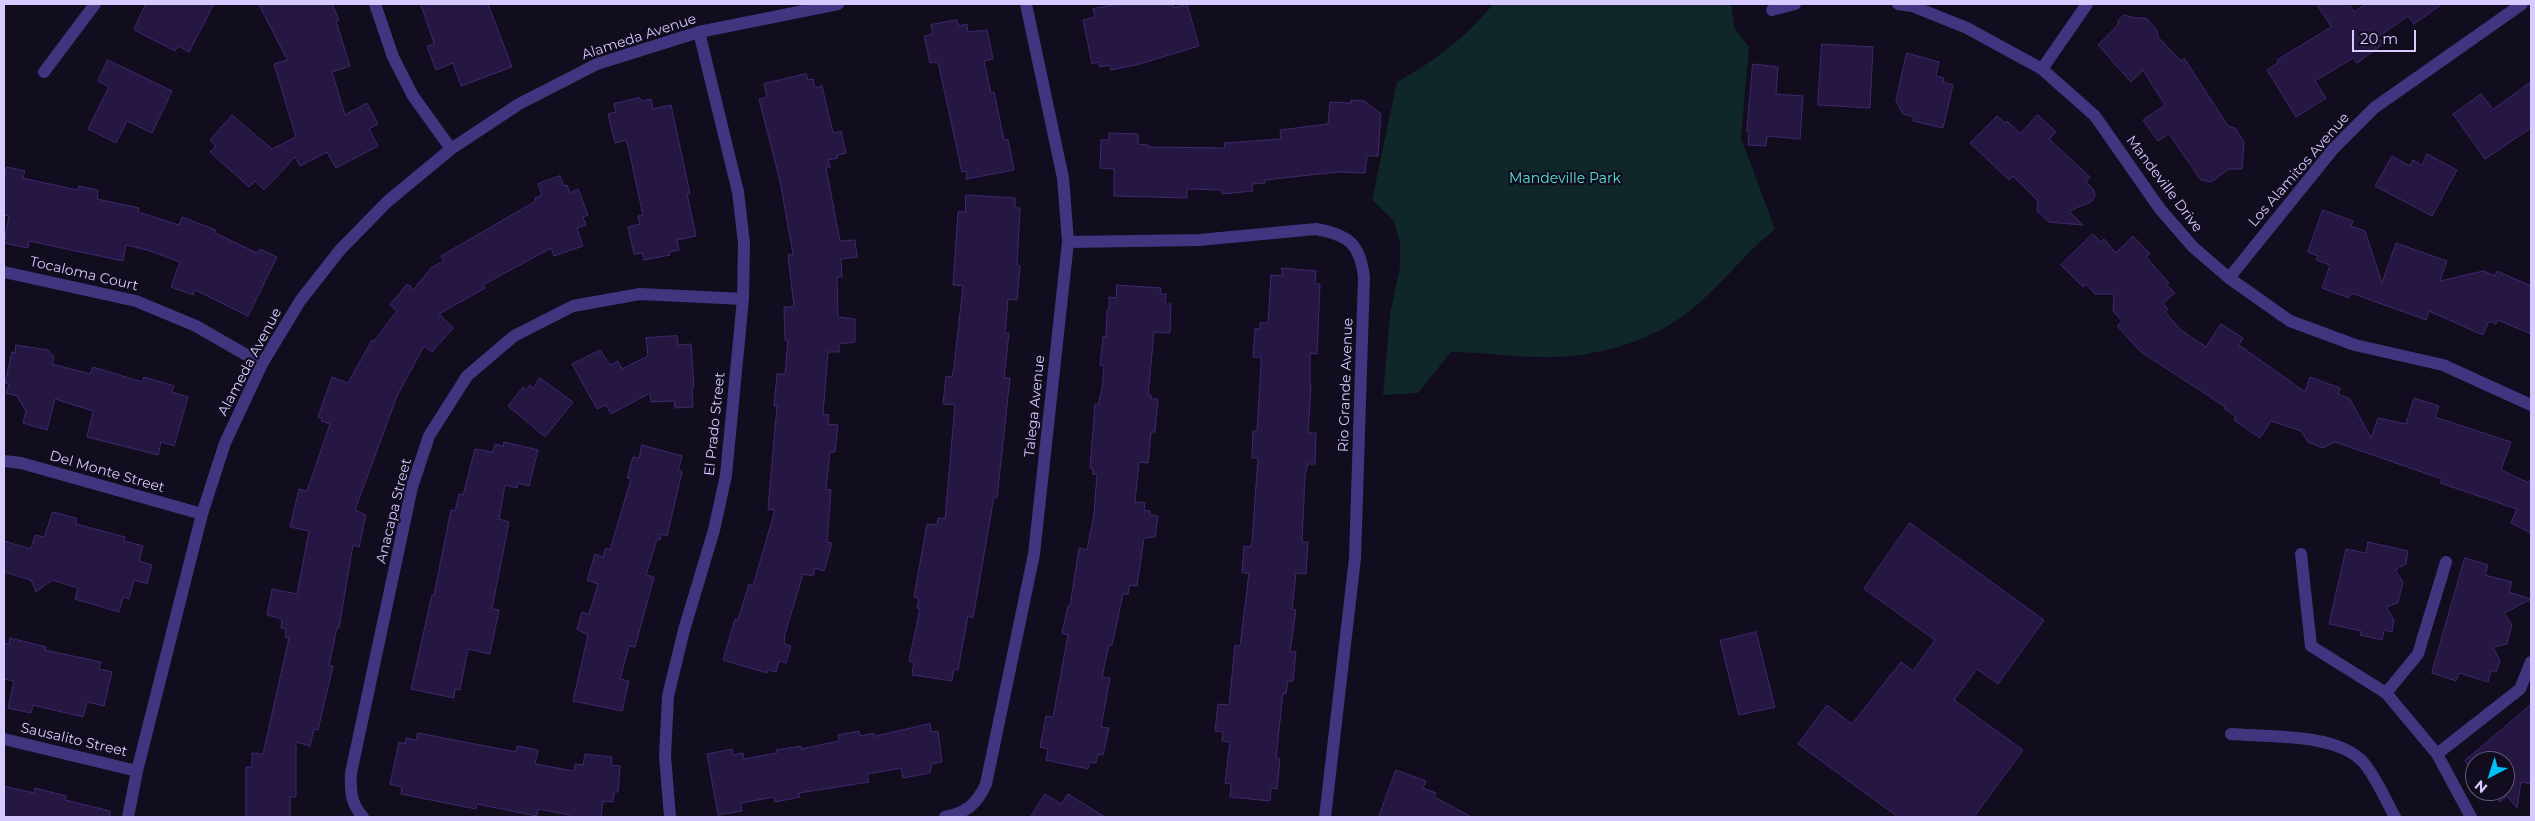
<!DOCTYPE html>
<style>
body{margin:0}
#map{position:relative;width:2535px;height:821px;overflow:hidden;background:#120c1f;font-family:Montserrat,sans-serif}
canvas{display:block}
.frame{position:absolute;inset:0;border:5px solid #d7caff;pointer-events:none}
.north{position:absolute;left:2465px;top:751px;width:50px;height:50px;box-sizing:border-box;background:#120c1f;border:1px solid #615879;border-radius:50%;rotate:220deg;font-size:14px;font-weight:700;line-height:20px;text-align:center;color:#d7caff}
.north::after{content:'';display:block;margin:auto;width:18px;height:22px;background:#00bef5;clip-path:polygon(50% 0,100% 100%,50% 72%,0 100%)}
.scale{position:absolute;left:2352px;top:30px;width:64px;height:22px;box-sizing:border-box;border:2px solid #d7caff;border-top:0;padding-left:6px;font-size:15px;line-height:18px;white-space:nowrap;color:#d7caff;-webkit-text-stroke:4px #120c1f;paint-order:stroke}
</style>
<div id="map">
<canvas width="2535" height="821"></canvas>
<div class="frame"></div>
<div class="north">N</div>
<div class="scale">20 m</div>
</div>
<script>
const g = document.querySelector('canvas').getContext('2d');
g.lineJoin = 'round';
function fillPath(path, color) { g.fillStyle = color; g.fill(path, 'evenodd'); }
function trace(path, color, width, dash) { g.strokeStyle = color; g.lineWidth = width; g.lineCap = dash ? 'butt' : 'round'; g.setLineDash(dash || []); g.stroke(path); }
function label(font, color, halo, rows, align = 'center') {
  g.font = font + ' Montserrat,sans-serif'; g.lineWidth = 4.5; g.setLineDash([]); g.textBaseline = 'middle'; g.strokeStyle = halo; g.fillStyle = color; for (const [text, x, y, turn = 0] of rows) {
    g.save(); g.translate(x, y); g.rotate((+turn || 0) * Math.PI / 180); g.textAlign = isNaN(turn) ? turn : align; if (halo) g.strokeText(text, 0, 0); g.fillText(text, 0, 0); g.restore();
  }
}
const green = new Path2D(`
 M1493 4H1731L1734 28 1749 47 1741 138 1775 229C1743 255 1719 288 1687 313 1646 344 1593 358 1541 357 1511 357 1481 352 1451 352L1418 393 1383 395 1390 315 1400 267V244L1394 221 1372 200 1397 82C1433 62 1468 36 1493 4Z`);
const building = new Path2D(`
 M146 4H214L189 52 178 46 175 51 134 30Z
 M259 4H332L339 20 336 21 350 66 332 72 345 115 367 103 378 124 369 129 378 146 336 168 327 152 300 166 295 157 264 190 255 181 249 187 210 152 216 146 210 140 232 115 272 149 296 137 274 64 287 60Z
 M421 4H488L512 67 461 86 453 63 436 70 427 46 434 44Z
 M1119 4H1173L1174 8 1187 4 1199 46 1136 65 1111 70 1110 65 1100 67 1099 62 1092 64 1083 20 1095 17 1093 9Z
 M2317 4H2349L2354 12 2366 4H2442L2414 24 2408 16 2378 37 2383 44 2357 63 2353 58 2315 81 2326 98 2296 117 2267 70 2279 62 2277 60 2331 27Z
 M2124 15 2135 18H2146L2157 30 2158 37 2181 61 2184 58 2228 126 2235 128 2244 142 2242 169H2229L2211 182 2201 180 2169 134 2158 141 2143 120 2165 105 2143 70 2131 82 2098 45 2118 25V21Z
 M957 20 959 26 967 24 968 32 987 30 993 59 984 61 991 93 994 92 1004 140 1008 139 1014 170 966 179 967 171 962 172 938 62 930 63 924 36 933 34 931 25Z
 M1822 44 1873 47 1870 108 1818 105Z
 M1907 53 1939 62 1936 76 1944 78 1943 82 1953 85 1943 128 1913 121 1914 117 1903 114 1896 101Z
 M108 60 172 91 152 133 127 121 116 143 88 129 109 87 98 81Z
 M1753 64 1778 67 1776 94 1803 96 1800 139 1767 136 1766 146 1748 145 1749 131H1747Z
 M806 74 808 80 813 79 815 88 822 86 833 133 841 131 846 153 837 155 838 158 828 160 830 167 826 168 840 241 855 240 857 257 841 259 842 277H837L838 317 855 319V342L839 344V352H828L823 414 829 415 828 424 838 425 835 452H830L826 489 831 490 827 542 832 543 824 571 815 568 813 576 803 574 785 634 784 644 791 646 786 663 779 661 776 672 768 670 767 673 723 660 735 619 738 620 749 584 753 586 775 510 768 509 777 406H774L777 374H785L788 340H785L784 307H794L788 255 793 254 780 181 759 99 767 97 764 84Z
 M2531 82V128L2485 159 2453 114 2481 94 2493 109Z
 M640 98 641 101 651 99 653 109 671 105 690 194H687L696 236 677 240 679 250 669 252 670 255 644 260 642 253 634 254 628 227 640 224 638 216 643 215 628 146 626 140 615 143 608 114 616 112 614 104Z
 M1351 100 1364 101 1381 114 1378 156H1367L1365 173 1337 172 1265 180V183L1252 184 1253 191 1222 194 1221 190 1187 189V198L1114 196V169L1100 168 1101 140H1109V133L1138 134V144L1148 145V147L1225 148 1224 143 1281 139 1280 130 1328 124 1330 102 1351 103Z
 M2038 115 2056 132 2049 139 2090 177 2086 182 2094 190 2095 196 2091 202 2069 211 2083 225 2049 222 2037 211 2038 201 2013 176 2009 180 1970 143 1997 116 2005 123 2007 121 2020 133Z
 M2427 154 2457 170 2432 216 2375 186 2392 156 2410 166 2413 160 2422 165Z
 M7 167 25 171 23 178 40 182 78 190 79 186 98 190 97 199 139 208 138 212 179 225 182 217 216 230 215 233 257 253 260 249 277 257 248 316 195 290 193 295 171 287 180 262 147 250 126 245 123 261 29 241 28 248 4 243 9 216 4 215V181Z
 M560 176 564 186 567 185 570 193 578 189 588 215 583 217 586 225 577 228 583 246 554 256 551 248 483 285 485 288 439 314 453 328 432 352 424 346 397 396 355 510 366 515 359 547 353 545 339 628H337L329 665 333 666 318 730 314 729 310 746 296 742V797H290V817H246V767H252V753L263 754 289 638 285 637 286 629 281 628 282 619 267 615 272 589 297 594 309 531 290 527 299 489 307 491 330 424 321 421 322 418 318 417 332 377 348 383 372 340 374 341 397 311 390 305 407 284 414 289 431 268 444 261 441 256 536 201 535 198 542 195 538 184Z
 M966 195 1015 198V208H1020L1017 265 1020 266 1017 300 1008 299 1005 333H1009L1004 378H1010L997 498 994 497 973 618 968 616 958 670 954 669 952 681 912 675 914 662 909 661 920 609 917 608 919 599 914 597 927 524 937 525 938 518 945 519 955 405 943 404 946 376 952 377 954 367 963 286 953 285 958 212H965Z
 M2323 210 2353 221 2351 226 2365 231 2382 283 2396 243 2447 261 2440 281 2483 271 2495 276 2497 271 2531 286V334L2498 320 2496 324 2489 321 2483 335 2429 311 2426 320 2351 293 2349 298 2322 288 2330 265 2316 260 2318 256 2308 252Z
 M2093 234 2101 242 2104 239 2116 253 2133 236 2150 254 2146 257 2169 283 2167 285 2175 293 2163 303 2168 309 2165 312 2181 330 2206 347 2221 324 2243 338 2239 345 2305 392 2310 377 2340 388 2338 394 2350 399 2371 438 2378 418 2406 424 2414 398 2439 406 2435 417 2511 442 2501 470 2529 483 2531 477V533L2511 523 2517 509 2440 483 2442 479 2335 442 2323 448 2308 442 2301 431 2271 421 2260 438 2234 420 2236 417 2225 409 2224 406 2141 352 2117 326 2122 321 2113 311 2114 294H2095L2086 284 2083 287 2061 265Z
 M1282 268 1316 271 1315 284H1320L1317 354 1310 353V386H1311L1308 433H1316L1315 464H1308L1305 475 1302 542H1308L1306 574 1296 573 1292 609 1296 610 1290 652H1296L1293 681H1288L1286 694 1283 693 1276 758 1280 759 1277 789 1271 788 1270 801 1230 797 1231 784 1225 783 1230 742 1222 741 1223 732 1215 731 1218 704 1229 705 1235 645 1240 646 1249 573H1242L1244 546 1250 547 1252 542 1258 458H1252L1253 431H1257L1261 366V357H1253L1255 329H1260V323H1268L1271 275 1282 276Z
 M1117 285 1161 288 1160 294H1166L1165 304H1171L1170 333 1154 332 1148 395H1151V399H1158L1155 432H1151L1148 463 1139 462 1135 502 1145 503 1144 510 1150 511V515L1158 516 1155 537 1144 538 1137 586 1130 585 1128 594H1123L1112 645H1109L1102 677 1110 678 1101 727 1109 728 1103 755 1098 754 1096 763 1090 762 1088 769 1046 760 1048 749 1040 747 1046 716 1053 717 1068 635 1062 633 1068 606H1070L1079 548 1087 550 1094 514 1097 475 1093 474V469L1090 468 1095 404 1098 405 1102 389 1104 366 1100 365 1103 336 1106 337 1107 310H1109V297L1116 298Z
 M677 336 678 345 691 344 694 388H692L693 407 675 408 674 401 651 402 650 393 611 414 606 405 597 409 572 364 600 350 610 365 618 361 622 369 648 356 646 338Z
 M16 345 48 350 54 357 52 364 90 374 93 367 142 382 144 377 174 386 172 392 188 397 174 446 161 442 158 455 87 437 93 411 55 399 47 430 23 423 26 411 17 396 6 393 9 384 5 383 12 352 15 353Z
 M540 378 573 402 545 437 508 406 523 387 526 390 530 385 533 388Z
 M504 442 538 450 529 486 518 483 517 488 505 485 499 519 509 522 492 609 499 610 490 654 468 649 460 690 455 689 454 698 411 689 432 595H434L451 510 455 511 459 494 463 495 475 449 493 452 495 444 503 446Z
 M642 445 682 456 678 471 682 472 667 536 661 534 660 540 657 539 646 575 654 577 635 647 629 646 620 679 629 681 622 711 573 701 588 635 577 629 582 612 589 614 598 584 587 580 595 554 603 557 606 548 610 550 631 479 627 478 633 457 639 458Z
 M53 512 76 518V524L125 537 124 541 143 546 139 561 152 565 147 584 134 580 129 599 123 597 119 612 75 599 78 588 52 580 36 592 31 580 4 572V541L31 549 35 535 44 537Z
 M1910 523 2044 620 1998 684 1977 669 1954 700 2023 750 1974 817H1898L1798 744 1827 705 1852 724 1901 662 1913 671 1935 640 1864 589Z
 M2368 542 2408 551 2406 564 2395 570 2403 582 2398 603 2386 607 2394 620 2392 632 2384 630 2382 640 2360 635 2361 631 2329 624 2346 549 2366 553Z
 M2465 558 2488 565 2485 575 2512 582 2509 592 2531 599 2504 613 2512 625 2507 644 2493 647 2500 661 2496 672 2491 670 2488 682 2459 673 2456 681 2432 673Z
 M1756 632 1775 707 1739 715 1720 641Z
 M10 638 46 647 45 650 101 662 99 669 112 672 104 706 87 702 83 717 33 705 31 713 8 708 14 681 4 679V643L9 644Z
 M2531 705V784L2521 782 2517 808 2507 796 2500 802 2491 791H2505V761H2475V773L2465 761Z
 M930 724 931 732 938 731 942 762 932 764 930 773 903 778 901 768 867 774 869 782 799 793 800 797 775 802 774 797 741 803 742 811 718 815 707 754 732 749 733 755 743 753 744 759 777 753 776 750 801 746V749L839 741 838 735 859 731 860 736 874 733V736Z
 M418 733 516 752 517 746 538 750 535 764 574 771 575 764 583 765 585 754 612 757 611 765 620 766 618 792H614L613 802 603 801 601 817H569L570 815 538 809 537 816 477 804 476 809 401 794 402 787 390 784 399 742 405 744 406 738 416 740Z
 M1396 770 1426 781 1423 788 1436 793 1434 797 1472 817H1379Z
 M4 786 34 793 35 788 66 796 65 800 110 811V817H4Z
 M1045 794 1061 804 1068 794 1105 817H1031Z`);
const minor = new Path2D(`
 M375 4 393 57 413 96 451 149
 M1898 4 1912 6 1967 28 2042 69 2095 116 2160 209 2193 247 2229 278 2290 321 2355 345 2443 365 2531 405
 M1772 10 1795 4
 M2042 69 2087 4
 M44 72 95 4
 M1068 242 1199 240 1316 229C1349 235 1360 244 1364 277L1355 558 1325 817
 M4 272 136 301 196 326 262 364
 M2229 278 2334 148 2374 108 2522 4
 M4 461 21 463 202 514
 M2301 554 2311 646 2386 693 2437 754 2471 817
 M2386 693 2418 654 2446 562
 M2231 734C2268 737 2339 733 2364 763 2377 779 2385 799 2395 817
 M4 739 137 771
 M2437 754 2520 689 2531 662
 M128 817 137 771 202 514 225 443 262 364 300 301 340 250 388 201 451 149 519 104 597 64 699 32 838 4
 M363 817C351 804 350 791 351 773L412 487 429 436 467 376 514 336 573 306 640 294 743 299
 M670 817 665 756 668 696 684 630 714 530 726 475 743 299 744 243 738 192 699 32
 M945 817C966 813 977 804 986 784L1034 554 1068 242 1063 178 1026 4`);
const streetNames = [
 ["Alameda Avenue",639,37,-18],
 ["Los Alamitos Avenue",2299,170,-49],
 ["Mandeville Drive",2164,184,53],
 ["Tocaloma Court",84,274,13],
 ["Alameda Avenue",250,362,-62],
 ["Rio Grande Avenue",1346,385,-88],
 ["Talega Avenue",1035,406,-84],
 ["El Prado Street",715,424,-84],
 ["Del Monte Street",107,472,16],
 ["Anacapa Street",394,511,-76],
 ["Sausalito Street",74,740,13]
];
const parkNames = [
 ["Mandeville Park",1565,179]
];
fillPath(green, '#0f2729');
fillPath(building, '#251741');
trace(building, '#3f286e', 1);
trace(minor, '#413580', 12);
label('14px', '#d7caff', '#120c1f', streetNames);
label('14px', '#53e2d0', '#120c1f', parkNames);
</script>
